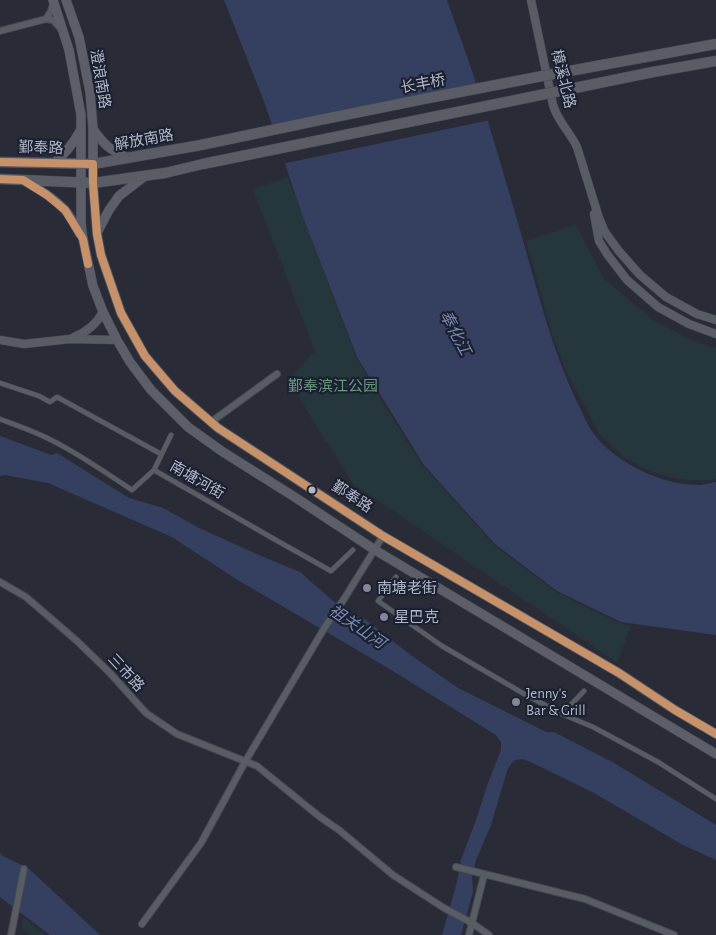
<!DOCTYPE html>
<meta charset="utf-8">
<style>
body{margin:0}
canvas{display:block;background:#292c37}
</style>
<canvas width="716" height="935"></canvas>
<script>
const g = document.querySelector('canvas').getContext('2d');
g.lineJoin = 'round';
function fillPath(path, color) { g.fillStyle = color; g.fill(path, 'evenodd'); }
function trace(path, color, width, dash) { g.strokeStyle = color; g.lineWidth = width; g.lineCap = dash ? 'butt' : 'round'; g.setLineDash(dash || []); g.stroke(path); }
function label(font, color, halo, rows, align = 'center') {
  g.font = font + ' "Alegreya Sans","Noto Sans SC",sans-serif'; g.lineWidth = 4.5; g.setLineDash([]); g.textBaseline = 'middle'; g.strokeStyle = halo; g.fillStyle = color; for (const [text, x, y, turn = 0] of rows) {
    g.save(); g.translate(x, y); g.rotate((+turn || 0) * Math.PI / 180); g.textAlign = isNaN(turn) ? turn : align; if (halo) g.strokeText(text, 0, 0); g.fillText(text, 0, 0); g.restore();
  }
}
const green = new Path2D(`
 M288 177 356 357 382 402 423 466 494 545 556 592 621 624 631 626 617 662 353 484 288 380 315 351 253 189Z
 M575 225 605 280 653 320 695 342 716 348V479L712 480H691L668 477 645 469 622 456 600 435 565 369 553 337 526 241Z
 M23 917 45 935H31L22 928Z`);
const water = new Path2D(`
 M224 0H447C455 24 464 47 472 71 490 126 506 182 522 237 538 293 552 350 577 402 583 414 588 428 597 438 620 465 665 486 701 485 706 484 711 483 716 482V635L621 622 557 591 495 544 424 465 357 357 303 217 265 104Z
 M0 436 51 455 57 453 129 498 163 508 199 528 261 556 300 572 348 614 353 616 362 617 412 656 458 688 546 732H554L614 763 716 825V860L683 845 594 793 535 764 523 759 515 760 510 765 507 771 491 825 476 860 472 877 473 892 461 935H442L457 882 461 860 476 820 488 783 501 750V742L496 735 388 668 236 579 172 537 48 483 5 475 0 476Z
 M0 853 3 856 28 868 100 935H50L0 897Z`);
const pier = new Path2D(`
 M478 83 490 120 282 164 270 126Z`);
const pedestrian = new Path2D(`
 M0 383 39 396 50 402 57 397 161 454
 M0 419C18 426 36 432 53 441 81 455 106 473 132 490L154 470 274 539 331 571 353 550
 M154 470 171 435
 M396 577 378 601 442 646 526 695 562 714 593 727 658 762 716 799
 M562 714 584 691`);
const minor = new Path2D(`
 M53 4 51 11 46 19 53 20 61 29
 M0 31 46 19
 M211 422 277 374
 M0 582 26 597 77 641 110 673 146 713 177 734 257 766 320 817 339 830 393 875 444 908 472 923 489 935
 M456 867 585 899 674 935
 M142 924 201 843 245 762 325 627 344 599 383 536
 M11 935 24 869
 M469 935 484 875`);
const tertiary = new Path2D(`
 M531 0 553 105C558 122 570 132 577 147L599 218 605 232 618 250 640 275 666 297 697 314 716 320
 M594 214 599 241 607 254 627 280 658 307 689 324 716 334
 M74 337C87 332 96 325 103 312
 M0 340 24 344 70 339 117 340`);
const secondary = new Path2D(`
 M53 0 69 50 81 115V224L83 239 93 286 103 312 117 340 130 362 151 390 188 427 223 452 293 496 375 550 716 754
 M66 0 79 37 90 92 93 128V183L97 234 101 255 121 313 145 356 175 391 218 428 383 536 619 673 675 710 716 734
 M93 129C105 146 109 149 128 158
 M54 163C65 154 73 144 80 131
 M23 180C38 189 53 197 65 210 71 217 75 226 80 234
 M97 233 109 210 119 196 145 176`);
const primary = new Path2D(`
 M651 56 716 44
 M653 72 716 61
 M0 162 93 164 201 145
 M0 179 93 183 165 173 203 164`);
const primaryBridge = new Path2D(`
 M201 145C350 113 501 83 651 56
 M203 164 653 72`);
const bus1 = new Path2D(`
 M0 162 93 164V183L97 234 101 255 121 313 145 356 175 391 218 428 383 536 619 673 675 710 716 734
 M0 179 23 180 47 195 65 210 83 239 88 264`);
const markers = [
 [312,490,4.5,"#b2b7c8"],
 [367,588,5,"#828695"],
 [384,617,5,"#828695"],
 [516,702,5,"#828695"]
];
const streetNames = [
 ["澄浪南路",100,79,81],
 ["樟溪北路",563,79,76],
 ["长丰桥",423,84,-11],
 ["解放南路",144,140,-10],
 ["鄞奉路",41,148,2],
 ["南塘河街",197,480,30],
 ["鄞奉路",352,497,33],
 ["三市路",126,673,47]
];
const parkNames = [
 ["鄞奉滨江公园",333,386]
];
const poiNames = [
 ["南塘老街",377,588],
 ["星巴克",394,617],
 ["Jenny's",526,693],
 ["Bar & Grill",526,710]
];
const waterNames = [
 ["奉化江",455,333,62],
 ["祖关山河",357,627,34]
];
fillPath(green, '#26363d');
fillPath(water, '#354060');
fillPath(pier, '#292c37');
trace(pedestrian, '#464951', 5.5);
trace(minor, '#464951', 8);
trace(tertiary, '#464951', 9);
trace(secondary, '#464951', 10);
trace(primary, '#464954', 11);
trace(pedestrian, '#585c65', 4.5);
trace(minor, '#585c65', 6);
trace(tertiary, '#585c65', 8);
trace(secondary, '#5c5f6a', 9);
trace(primary, '#5b5d66', 10);
trace(primaryBridge, '#464954', 11, []);
trace(primaryBridge, '#5b5d66', 10);
trace(bus1, '#c7916a', 8);
for (const [x, y, r, color] of markers) { const dot = new Path2D(); dot.arc(x, y, r, 0, 2 * Math.PI); g.fillStyle = color; g.fill(dot); trace(dot, '#1c2132', 2); }
label('15px', '#b2b7c8', '#1c2132', streetNames);
label('15px', '#699a7c', '#1c2132', parkNames);
label('15px', '#b2b7c8', '#1c2132', poiNames, 'left');
label('italic 16px', '#7988b1', '#1c2132', waterNames);
</script>
